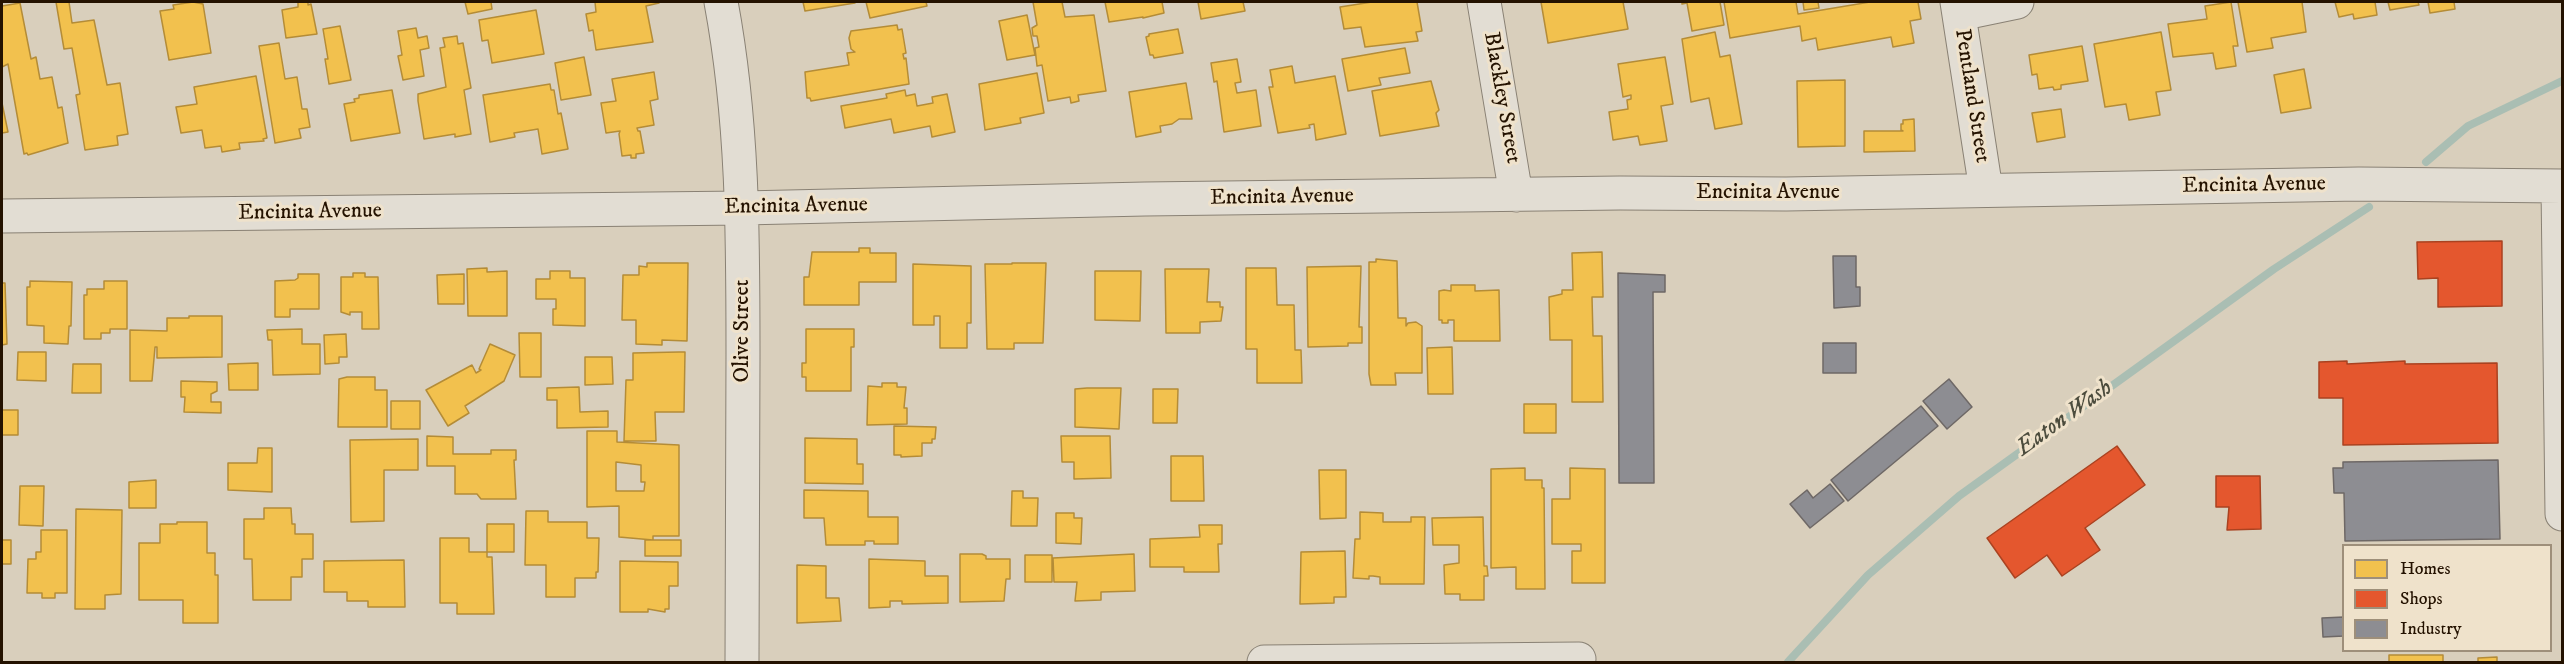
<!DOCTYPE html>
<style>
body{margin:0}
#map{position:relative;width:2564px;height:664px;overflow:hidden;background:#d9cfbc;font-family:"IM FELL DW Pica",serif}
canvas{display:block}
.frame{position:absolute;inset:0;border:3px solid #241200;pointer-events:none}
.legend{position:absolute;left:2342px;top:544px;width:210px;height:108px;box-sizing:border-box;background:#efe2cb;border:2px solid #9e8f7a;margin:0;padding:8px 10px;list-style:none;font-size:18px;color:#241200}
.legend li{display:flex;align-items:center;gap:12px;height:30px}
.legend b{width:30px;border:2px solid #9e8f7a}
</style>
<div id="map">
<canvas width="2564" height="664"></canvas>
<div class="frame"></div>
<ul class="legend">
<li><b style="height:16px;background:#f2c14e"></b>Homes</li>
<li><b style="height:16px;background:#e4572e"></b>Shops</li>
<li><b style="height:16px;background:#8d8d92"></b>Industry</li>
</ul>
</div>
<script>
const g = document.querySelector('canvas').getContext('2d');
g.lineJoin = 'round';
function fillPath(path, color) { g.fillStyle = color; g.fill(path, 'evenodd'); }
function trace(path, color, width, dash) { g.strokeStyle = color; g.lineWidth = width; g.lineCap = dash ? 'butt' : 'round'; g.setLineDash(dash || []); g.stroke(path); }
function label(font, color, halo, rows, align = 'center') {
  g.font = font + ' "IM FELL DW Pica",serif'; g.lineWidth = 6; g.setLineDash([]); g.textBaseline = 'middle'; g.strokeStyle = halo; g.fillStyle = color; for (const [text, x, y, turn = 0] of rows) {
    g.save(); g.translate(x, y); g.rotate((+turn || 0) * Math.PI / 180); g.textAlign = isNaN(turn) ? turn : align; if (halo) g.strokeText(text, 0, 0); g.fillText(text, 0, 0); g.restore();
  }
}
const homes = new Path2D(`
 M56 2H69L72 23 94 20 107 85 120 83 128 134 117 136 118 145 85 150 76 95 80 94 72 48 64 49Z
 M193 2 203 4 211 53 169 60 160 11 174 9 173 5Z
 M298 2H308V5L311 4 317 34 286 38 282 10 298 7Z
 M465 2H491L492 9 468 14Z
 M595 2H659V3L646 6 653 42 596 50 593 30 589 31 586 14 596 12Z
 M803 2H855V3L805 11Z
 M866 2H926L927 6 870 18Z
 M1033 2H1062L1065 17 1094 15 1106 91 1078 95 1079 101 1071 103 1070 97 1048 101 1042 65 1037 66 1035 48 1039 47 1037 36H1033L1032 28 1037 25Z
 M1105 2H1162L1164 13 1143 18V17L1109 22Z
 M1198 2H1243L1245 11 1201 19Z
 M1372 2H1417L1422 31 1416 32 1418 41 1365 47 1361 27 1344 29 1340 7Z
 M1541 2H1623L1628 29 1548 43Z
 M1682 2H1720L1724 25 1692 31 1687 3 1682 4Z
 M1724 2H1796L1798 14 1870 2H1918L1921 19 1910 21 1914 43 1893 47 1891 37 1818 50 1816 38 1802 41 1800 26 1730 38Z
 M1803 2H1818L1819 8 1804 10Z
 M2231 2 2238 46H2233L2236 66 2216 69 2213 53 2173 57 2168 24 2207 19 2205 6Z
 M2238 2H2302L2306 32 2271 38 2273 48 2247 52Z
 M2335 2H2375L2377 15 2354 19 2353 14 2339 17Z
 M2388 2H2418L2419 5 2390 10Z
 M2428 2H2454L2455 9 2430 13Z
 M20 3 31 59 36 57 40 79 52 77 58 108 62 107 68 143 28 155 27 153 24 154 8 64 2 67V6Z
 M536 10 544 54 492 63 488 40 482 41 479 20Z
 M1027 15 1035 55 1007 60 999 21Z
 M897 25 898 30 902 29 906 53 903 54 904 59 906 58 909 84 811 101 810 98H807L805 72 849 65 847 53 855 52 851 49 849 38 851 31Z
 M340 26 351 80 329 84 325 59H328L323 29Z
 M416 28 418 38 427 36 429 48 420 50 424 76 403 80 398 56 402 55 398 31Z
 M1178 29 1183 53 1154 58 1153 55H1150L1146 37 1149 36V34Z
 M1715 32 1720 57 1730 55 1742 124 1715 129 1709 98 1691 102 1682 39Z
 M2161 32 2171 90 2156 92 2160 115 2129 120 2126 104 2105 107 2094 44Z
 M457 36 458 44 463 43 471 88 464 90 471 134 455 137V134L424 139 418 101V94L446 87 440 48 445 47 443 38Z
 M279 43 285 79 297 77 302 109H307L310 127 299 129 301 138 275 143 259 46Z
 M2082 46 2088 81 2061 85V89L2054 90 2053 87 2039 89 2037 74 2032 75 2029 55Z
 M1405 48 1410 73 1379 78 1381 85 1348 91 1342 59Z
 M584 57 591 95 561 100 555 63Z
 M1665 57 1673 104 1661 106 1667 141 1640 145 1638 136 1613 140 1609 112 1628 109 1627 100 1631 99V95L1623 97 1618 64Z
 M1237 59 1241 82 1235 83 1237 93 1256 90 1261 126 1224 132 1217 81 1214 82 1211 63Z
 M1292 66 1295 83 1335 76 1346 134 1316 140 1314 124 1309 125 1310 128 1278 133 1269 87H1273L1270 70Z
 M2304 69 2311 108 2281 113 2274 75Z
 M654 72 658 99 650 101 654 125 637 128 638 131H640L644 153 636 154V158H631V155L622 156 619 134 620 131 606 133 601 103 616 101 612 79Z
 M1037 73 1044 113 1020 118 1021 123 985 130 979 84Z
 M256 76 267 138 263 139 264 141 239 143 240 149 222 152 221 146 205 148 202 130 181 133 176 107 197 104 194 87Z
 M1845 80V146L1798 147 1797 81Z
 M1431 81 1439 110 1436 113 1439 126 1380 136 1372 91Z
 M1186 83 1192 119H1179L1172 124 1160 126 1161 132 1136 137 1129 92Z
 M550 84 551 90H554L558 114 561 113 568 149 542 154 538 129 514 133 515 137 490 142 483 95Z
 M392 90 400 133 351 141 344 104 355 102 354 99 359 98V95Z
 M905 90 906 96 915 94 917 106 933 103 932 97 947 94 955 132 932 137 930 126 894 133 891 119 845 128 841 106 887 98 886 94Z
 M2 103 8 132 2 133Z
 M2061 109 2065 137 2037 142 2032 113Z
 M1914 119 1915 151 1864 152V131H1903L1901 130V124H1903V120Z
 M859 248H870V253H896V282H859V305H804V277H809L812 252H859Z
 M1602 252 1603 297H1592L1593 336H1602L1603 402H1572V340H1550L1549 297 1562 294V290H1573L1572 253Z
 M1376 259 1397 261 1398 318H1406V326L1408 323 1416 322 1422 326V373H1395L1396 385H1371L1369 374V262H1376Z
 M647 263H688L687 341 662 340V345L636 344V320H622L623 275H639V266L647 267Z
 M1012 263H1046L1043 343H1014V349H987L985 264H1012Z
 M913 264 971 266V323H967V348H940V316H934V325H913Z
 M1361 266 1359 327H1362V343H1348V346L1308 347 1307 267Z
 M487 268V272L507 271V316H468L467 269Z
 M1246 268H1276L1277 305H1294L1295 350H1301L1302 383H1257V349H1246Z
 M1165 269H1209L1207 302H1220V307H1223L1221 321 1200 322V333H1166Z
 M550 271H570V278H585V326L553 325V309H556V299H536V279H550Z
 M1095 271H1141L1140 321 1095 320Z
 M353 273H365V277H378L379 329H362V312H350V315L341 312V277H353Z
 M298 274H319V309H290V317H275V281L295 280 298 278Z
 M464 274V304H438L437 275Z
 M30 281 72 282 71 326H69L68 344 44 343V326L27 325V287H30Z
 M104 281H127V329H110V333H101V339H84V295H87V289H104Z
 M2 283H5L7 344 2 345Z
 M1451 285H1475V291L1499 290 1500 341H1454V320H1448V323H1442V320H1439V291L1444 290 1451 291Z
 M189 316H222V357L157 358V347H155L152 381H130V330L167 331V318H189Z
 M302 329V344H320V374L273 375 272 340H268L267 330Z
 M806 329H854V347H851V391H806V377H802V363H806Z
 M519 333H541V377H520Z
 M346 334 347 357H339V363L325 364 324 335Z
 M490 344 515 355 504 381 465 406 469 413 448 426 426 390 472 365 476 373 481 370 479 369Z
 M1452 347 1453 394H1428L1427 348Z
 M18 352H46V381L17 380Z
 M679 352H685L684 412H655L656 441H624L626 380H633V353Z
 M585 357H612L613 384 585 385Z
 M258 363V390H229L228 364Z
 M73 364H101V393H72Z
 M347 377H375V390H387V427H338L339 379Z
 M181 381 217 382V391L211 394V402H221V413L184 412 185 397H181Z
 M882 383H897V387H906L904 408H907V424L867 425 868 386 882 387Z
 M579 387 580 412 608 411V427L557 428V400H547V388Z
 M1087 388H1121L1119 429 1075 427V389Z
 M1153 389H1178L1177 423H1153Z
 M391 401H420V429H391Z
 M1524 404H1556V433H1524Z
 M2 410H18V435H2Z
 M894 426 936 427 935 439H932V443H922V456L901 457V455H894Z
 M587 431H617V442L679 445V536H653V540L619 537V506L587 507ZM616 462 641 465V482H645L644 491H616Z
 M427 436 453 437V454H491V450H516V460H514L516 499H481L477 494H455V466H427Z
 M1061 436H1110L1111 478 1074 479V462H1062Z
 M805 438 857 439V464H863V484L805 483Z
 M418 439V470H384V521L351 522 350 440Z
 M258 448H272V492L228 490V463H257Z
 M1171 456H1203L1204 501H1171Z
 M1525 468V480H1542V488H1544L1545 589H1516V567L1491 568V469Z
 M1570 468 1605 469V583H1572V551H1581V544H1552V499H1570Z
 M1319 470H1346V518L1320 519Z
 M156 480V508H129V482Z
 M20 486H44L43 526 19 525Z
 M804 490 868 491V517H898V544H874V541H865V545H826L824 518H804Z
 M1012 491H1023V498H1038L1037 526H1011Z
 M264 508H291L292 524H295V534H313V559H302V577H291V600H253L252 559H244V519H264Z
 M76 509 122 510 121 594 105 595V609H75Z
 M526 511H548V522H587V538H599L598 572H596V578H575V597H546V565H525Z
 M1360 512 1383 513V522H1411V517H1425L1424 584H1380V577L1373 576H1369V579L1353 578 1355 539H1360Z
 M1056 513H1074V518H1082L1081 544 1056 543Z
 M1483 517 1484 566H1487L1488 576H1484V600H1460V594H1445L1444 565 1459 563V545H1433L1432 518Z
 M177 522H207V553H215V575H218V623H183V600H139V543H160V524H177Z
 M487 524H514V552H487Z
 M1199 525H1222V544H1218L1219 572H1184V567H1150V539L1200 537Z
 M41 530H67V593H55V598H42V593H27L28 559H36V552H41Z
 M440 538H469V552H487V557H492L494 614H457V603H440Z
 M2 540H11V564H2Z
 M645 540H681V556H645Z
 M1345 551 1346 597H1334V603L1300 604 1301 552Z
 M960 554H982L986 556V559H1010V579H1006L1004 601 960 602Z
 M1134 554 1135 591 1101 592V600L1075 601 1077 582H1054L1053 558Z
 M1025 555H1052V582H1025Z
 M869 559 925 561V576H948V603L902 604V601H890V607L869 608Z
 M404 560 405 607H368V601H347V592H324V561Z
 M620 561 678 562V586H669V609H665V612L648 609V612H620Z
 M797 565 826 566V598H839L841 621 797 623Z
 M2389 655H2443V662H2389Z
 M2497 657V662H2478V658Z`);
const shops = new Path2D(`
 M2502 241V306L2438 307V278L2418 279 2417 242Z
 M2347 361V364L2405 361V364L2497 363 2498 443 2343 445V398H2319V362Z
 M2117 446 2145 485 2085 528 2100 550 2062 576 2047 555 2015 578 1987 538Z
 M2216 476H2260L2261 529 2227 530 2229 507H2216Z`);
const industry = new Path2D(`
 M1833 256H1856V287H1860V306L1834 308Z
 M1618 273 1665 275V292H1653L1654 483H1619Z
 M1823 343H1856V373H1823Z
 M1949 379 1972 407 1947 429 1923 401Z
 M1921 406 1938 426 1848 501 1831 480Z
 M2498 460 2500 539 2345 541 2344 493H2334L2333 468H2343V462Z
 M1830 484 1844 501 1810 528 1790 504 1807 490 1813 498Z
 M2344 617V636L2323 637 2322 618Z`);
const stream = new Path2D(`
 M2426 162 2468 126 2562 81
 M1788 662 1868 575 1959 496 2274 269 2369 207`);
const minor = new Path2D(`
 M721 2C743 120 743 234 743 354 742 457 742 560 742 662
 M1484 2 1516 195
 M1957 2 1986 190
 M1959 14 2017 2
 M2558 186 2562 514
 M2 216 743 208 1145 199 1620 193 1786 194 2359 184 2562 186
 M1264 662 1579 659`);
const streetNames = [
 ["Pentland Street",1971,96,81],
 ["Blackley Street",1501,98,80],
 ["Encinita Avenue",2254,186,-1],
 ["Encinita Avenue",1768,193],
 ["Encinita Avenue",1282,198,-1],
 ["Encinita Avenue",796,207,-1],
 ["Encinita Avenue",310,213,-1],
 ["Olive Street",743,331,-90]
];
const waterNames = [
 ["Eaton Wash",2065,419,-36]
];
fillPath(homes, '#f2c14e');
trace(homes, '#b48c37', 1.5);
fillPath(shops, '#e4572e');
trace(shops, '#aa4220', 1.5);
fillPath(industry, '#8d8d92');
trace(industry, '#6e6866', 1.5);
trace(stream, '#aabeb3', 8);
trace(minor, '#898174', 35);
trace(minor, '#e2ddd3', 33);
label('22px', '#241200', '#efe2cb', streetNames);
label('italic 24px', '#4c4c3d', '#efe2cb', waterNames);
</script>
